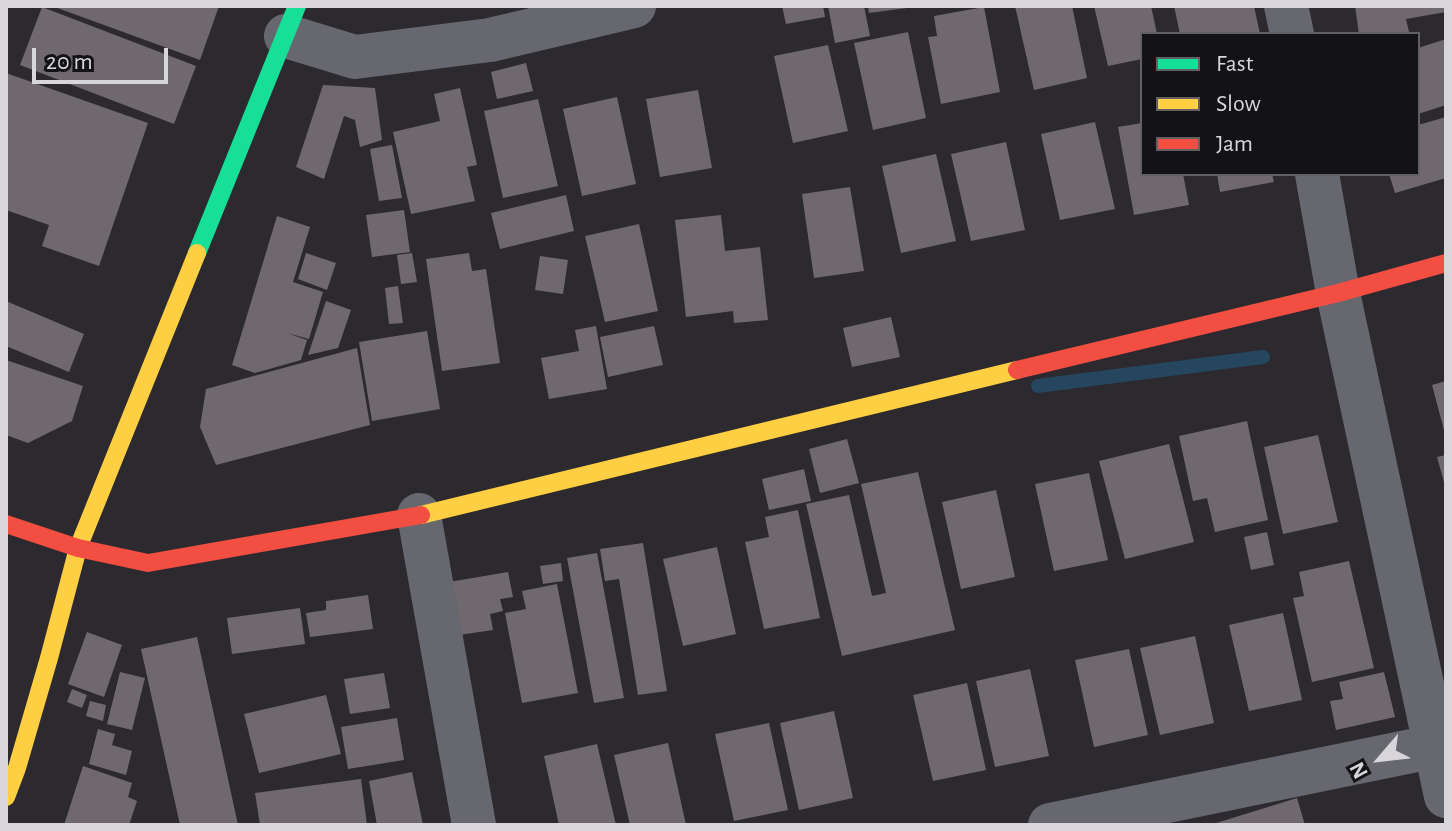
<!DOCTYPE html>
<style>
body{margin:0}
#map{position:relative;width:1452px;height:831px;overflow:hidden;background:#2c2a2e;font-family:"Alegreya Sans",sans-serif}
canvas{display:block}
.frame{position:absolute;inset:0;border:8px solid #d8d6db;pointer-events:none}
.legend{position:absolute;left:1140px;top:32px;width:280px;height:144px;box-sizing:border-box;background:#131215;border:2px solid #626064;margin:0;padding:10px 14px;list-style:none;font-size:24px;color:#d8d6db}
.legend li{display:flex;align-items:center;gap:16px;height:40px}
.legend b{width:40px;border:2px solid #626064}
.north{position:absolute;left:1340px;top:719px;width:80px;height:80px;-webkit-text-stroke:6px #131215;paint-order:stroke;rotate:242deg;font-size:22px;font-weight:700;line-height:32px;text-align:center;color:#d8d6db}
.north::after{content:'';display:block;margin:auto;width:28px;height:36px;background:#d8d6db;clip-path:polygon(50% 0,100% 100%,50% 72%,0 100%)}
.scale{position:absolute;left:32px;top:48px;width:136px;height:36px;box-sizing:border-box;border:4px solid #d8d6db;border-top:0;padding-left:10px;font-size:24px;line-height:28px;white-space:nowrap;color:#d8d6db;-webkit-text-stroke:6px #131215;paint-order:stroke}
</style>
<div id="map">
<canvas width="1452" height="831"></canvas>
<div class="frame"></div>
<ul class="legend">
<li><b style="height:10px;background:#16e098"></b>Fast</li>
<li><b style="height:10px;background:#ffcf43"></b>Slow</li>
<li><b style="height:10px;background:#f24e42"></b>Jam</li>
</ul>
<div class="north">N</div>
<div class="scale">20 m</div>
</div>
<script>
const g = document.querySelector('canvas').getContext('2d');
g.lineJoin = 'round';
function trace(path, color, width, dash) { g.strokeStyle = color; g.lineWidth = width; g.lineCap = dash ? 'butt' : 'round'; g.setLineDash(dash || []); g.stroke(path); }
function fillPath(path, color) { g.fillStyle = color; g.fill(path, 'evenodd'); }
const stream = new Path2D(`
 M1038 386 1263 357`);
const building = new Path2D(`
 M52 6H219L200 60Z
 M782 6H823L825 17 786 24Z
 M828 6H864L870 36 835 43Z
 M868 6H907V8L869 13Z
 M1015 6H1072L1087 78 1034 90Z
 M1094 6H1151L1157 34H1142V59L1108 66Z
 M1174 6H1254L1260 34H1180Z
 M1355 6H1445L1446 12 1406 19 1409 32 1399 34H1359Z
 M42 7 196 66 174 124 20 65Z
 M984 7 1000 92 941 104 928 37 937 36 934 16Z
 M908 32 926 118 873 130 854 43Z
 M1446 39V105L1418 114V48Z
 M828 45 848 131 793 143 774 56Z
 M526 63 533 91 497 99 491 72Z
 M6 73 148 123 99 266 42 246 49 225 6 210Z
 M323 85 375 88 382 140 360 147 355 120 344 116 324 179 296 167Z
 M460 88 477 165 467 167 475 201 411 214 393 132 440 121 434 94Z
 M698 90 712 168 660 177 646 99Z
 M617 97 636 184 582 196 563 109Z
 M538 99 558 186 503 198 484 111Z
 M1446 117V178L1395 193 1389 174H1418V125Z
 M1095 122 1115 209 1060 220 1041 134Z
 M1142 123V174H1183L1189 205 1134 215 1118 127Z
 M1006 142 1025 230 971 241 951 154Z
 M392 145 402 198 379 201 370 149Z
 M936 154 956 241 901 253 882 166Z
 M1217 174H1272L1274 182 1220 192Z
 M850 187 864 271 814 278 802 194Z
 M566 195 574 231 500 249 491 213Z
 M404 210 410 252 372 257 366 215Z
 M721 215 725 251 760 247 768 320 734 323 733 311 686 317 675 220Z
 M277 216 310 227 293 282 323 292 309 339 287 333 307 340 301 360 255 373 232 365Z
 M639 224 658 311 605 322 585 236Z
 M306 253 336 263 327 290 298 279Z
 M412 253 417 282 401 284 397 255Z
 M469 253 472 271 486 269 500 363 442 371 426 259Z
 M540 256 568 260 563 294 535 290Z
 M398 286 403 323 389 324 385 288Z
 M6 301 84 334 69 372 6 346Z
 M326 301 351 310 338 348 308 355Z
 M891 317 900 357 852 367 843 328Z
 M596 326 607 389 549 399 541 358 579 351 575 330Z
 M654 326 663 365 608 377 600 337Z
 M427 331 440 409 372 421 359 342Z
 M357 348 370 425 216 465 200 427 206 389Z
 M6 360 83 386 72 421 28 443 6 435Z
 M1446 381V434H1445L1432 385Z
 M1247 421 1268 520 1215 532 1207 498 1193 501 1179 436Z
 M1318 435 1338 522 1283 534 1264 447Z
 M847 439 859 483 820 493 809 449Z
 M1169 444 1194 542 1125 559 1099 461Z
 M1446 455V486H1445L1437 457Z
 M804 469 811 501 769 510 762 479Z
 M918 472 955 630 842 656 806 504 849 495 872 596 886 593 861 484Z
 M1089 473 1108 560 1054 571 1035 484Z
 M996 490 1015 577 961 589 942 502Z
 M798 510 820 618 764 629 745 542 769 537 765 517Z
 M1267 532 1274 565 1251 570 1244 537Z
 M643 543 667 691 638 695 619 579 605 581 600 549Z
 M717 547 736 634 683 646 663 559Z
 M597 553 624 698 594 703 567 558Z
 M1349 561 1374 668 1312 682 1293 598 1304 596 1299 572Z
 M561 563 563 581 543 584 540 566Z
 M508 572 513 597 500 599 503 611 490 614 493 630 459 635 449 582Z
 M557 584 578 693 522 703 505 613 526 609 522 591Z
 M368 595 373 629 310 637 306 613 326 610V601Z
 M300 608 305 644 232 654 227 618Z
 M1283 613 1302 700 1249 711 1229 625Z
 M87 632 122 645 104 697 68 684Z
 M1195 636 1214 723 1160 735 1140 648Z
 M197 637 238 825H180L141 649Z
 M1129 649 1148 735 1094 747 1075 660Z
 M1030 669 1049 756 995 767 976 681Z
 M120 672 145 678 132 730 107 724Z
 M1384 672 1395 717 1336 730 1330 701 1343 699 1339 682Z
 M384 673 390 708 350 714 344 679Z
 M967 683 986 770 933 781 913 695Z
 M72 689 87 695 82 708 67 702Z
 M326 695 341 754 259 773 244 714Z
 M90 701 106 705 103 721 86 716Z
 M834 711 853 798 799 810 780 723Z
 M397 718 404 760 348 769 341 727Z
 M769 723 788 810 734 821 715 734Z
 M98 729 115 734 112 745 132 751 126 775 89 764Z
 M668 743 686 825H630L614 755Z
 M597 744 616 825H559L544 756Z
 M83 766 132 783 128 797 137 801 129 825H64Z
 M412 772 423 825H377L369 781Z
 M361 779 367 825H260L255 793Z
 M1297 798 1305 825H1213V824Z`);
const street = new Path2D(`
 M1286 6 1292 34
 M286 36 355 57 490 40 634 6
 M1317 174 1338 293 1446 796
 M419 515 474 825
 M1050 825 1436 746`);
const fast = new Path2D(`
 M197 253 297 6`);
const slow = new Path2D(`
 M421 515 1017 370
 M6 797 17 768 49 658 78 548 197 253`);
const jam = new Path2D(`
 M1017 370 1338 293 1446 263
 M6 524 78 548 148 563 421 515`);
trace(stream, '#25465e', 14);
fillPath(building, '#70686f');
trace(street, '#67686f', 44);
trace(fast, '#16e098', 18);
trace(slow, '#ffcf43', 18);
trace(jam, '#f24e42', 18);
</script>
